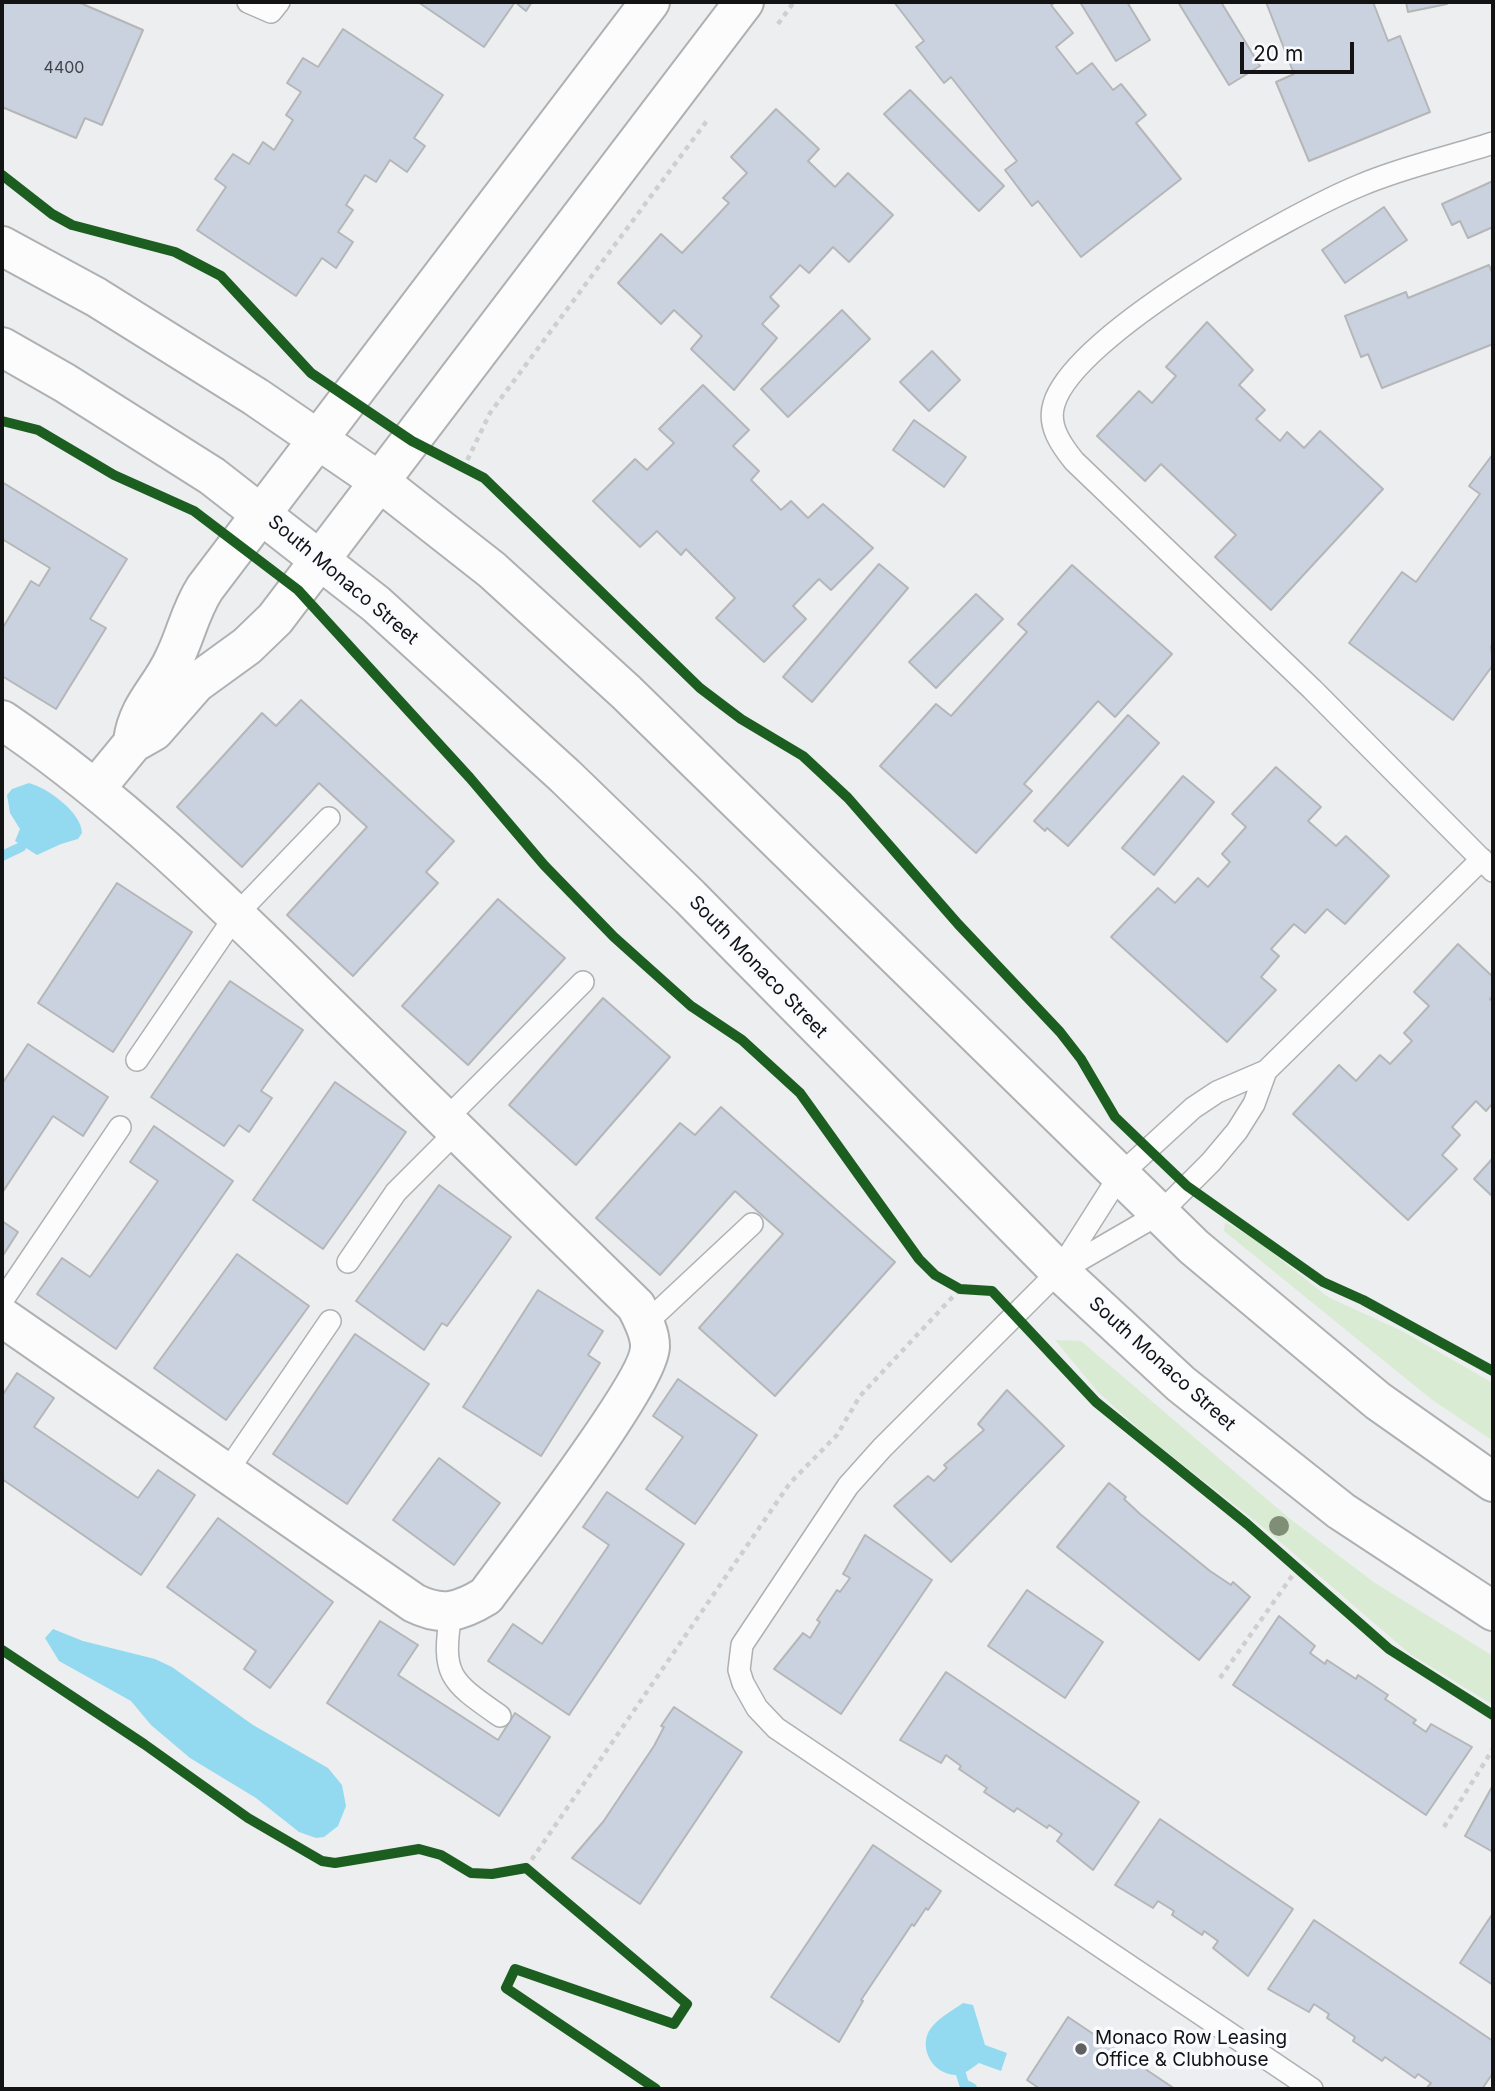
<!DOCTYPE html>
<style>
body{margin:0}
#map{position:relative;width:1495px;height:2091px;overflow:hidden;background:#edeef0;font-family:Inter,sans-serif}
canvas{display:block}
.frame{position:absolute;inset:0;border:4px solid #131314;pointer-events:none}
.scale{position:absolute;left:1240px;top:42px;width:114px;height:32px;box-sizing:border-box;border:4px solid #131314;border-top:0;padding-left:9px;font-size:21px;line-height:24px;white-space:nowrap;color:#131314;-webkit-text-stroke:5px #fafbfe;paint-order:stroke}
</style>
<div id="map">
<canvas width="1495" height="2091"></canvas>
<div class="frame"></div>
<div class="scale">20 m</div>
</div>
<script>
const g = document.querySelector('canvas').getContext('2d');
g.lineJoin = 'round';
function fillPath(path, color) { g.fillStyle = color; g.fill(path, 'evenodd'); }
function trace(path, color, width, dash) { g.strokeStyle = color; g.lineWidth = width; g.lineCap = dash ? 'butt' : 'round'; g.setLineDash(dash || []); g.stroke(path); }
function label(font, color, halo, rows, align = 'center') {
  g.font = font + ' Inter,sans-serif'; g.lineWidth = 7; g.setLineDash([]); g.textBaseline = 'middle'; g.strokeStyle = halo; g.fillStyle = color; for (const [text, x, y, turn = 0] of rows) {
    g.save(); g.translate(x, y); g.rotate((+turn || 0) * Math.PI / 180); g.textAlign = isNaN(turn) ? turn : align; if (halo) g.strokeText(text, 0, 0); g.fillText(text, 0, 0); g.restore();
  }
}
const green = new Path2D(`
 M1225 1222 1256 1240 1328 1297 1404 1332 1493 1383V1441L1431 1399 1224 1231Z
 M1055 1340 1081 1341 1289 1518 1375 1583 1493 1656V1705L1410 1654 1264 1528 1145 1435 1097 1391Z`);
const water = new Path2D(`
 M29 783C48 788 82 813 82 833L78 839 61 844 37 855 15 841 20 829 10 813 7 795 12 789Z
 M53 1629 83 1641 155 1659 172 1667 253 1725 328 1768 342 1785 346 1806 338 1826 324 1837 316 1838 299 1832 256 1798 190 1758 151 1725 131 1701 59 1661 45 1638Z
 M963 2003 973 2005 985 2045 1007 2053 1001 2071 979 2063C972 2068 964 2075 955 2075 933 2074 919 2049 929 2031 936 2019 952 2011 963 2003Z`);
const stream = new Path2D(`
 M2 856 21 847
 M961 2074 964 2084 972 2088`);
const building = new Path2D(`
 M2 2H78L143 30 102 125 85 118 76 138 2 107Z
 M418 2H532L526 11 515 2 484 47Z
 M894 2H1056L1051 5 1073 33 1056 47 1077 74 1092 63 1113 90 1121 84 1146 115 1136 123 1181 179 1081 257 1038 201 1032 206 1005 170 1017 161 951 77 944 83 916 47 924 41Z
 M1080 2H1127L1150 40 1116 61Z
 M1178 2H1221L1260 66 1229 85Z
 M1266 2H1373L1388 41 1400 36 1430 112 1309 161 1276 82 1294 74Z
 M1406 2H1447V4L1408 12Z
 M343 29 443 95 414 138 425 146 407 172 390 160 376 182 365 175 346 205 353 210 338 232 353 242 336 268 322 258 296 296 197 230 226 187 215 179 233 154 249 164 263 142 274 150 293 120 286 115 301 92 287 83 303 58 318 67Z
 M910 90 1004 186 979 211 884 114Z
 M776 109 819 149 808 161 835 187 848 173 893 215 849 262 833 247 809 273 800 265 770 297 779 306 762 324 777 338 734 390 691 349 702 336 674 310 661 324 618 283 661 234 682 253 729 203 723 198 747 173 731 157Z
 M1493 181V227L1468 238 1460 221 1452 225 1442 204Z
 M1384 207 1407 240 1345 283 1322 250Z
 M1489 265 1493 275V344L1382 388 1368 354 1361 357 1345 316 1406 292 1408 298Z
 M842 310 870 339 788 417 761 389Z
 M1207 322 1253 370 1239 385 1265 410 1256 419 1280 441 1287 432 1304 448 1320 431 1383 489 1271 610 1215 557 1236 535 1161 464 1145 481 1097 436 1139 391 1152 403 1176 376 1166 367Z
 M932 351 960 380 929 411 900 382Z
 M703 385 749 430 733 446 759 471 751 480 781 510 791 501 808 518 823 504 873 548 831 590 819 579 793 606 806 619 764 662 716 618 735 598 686 549 681 555 657 531 640 547 593 501 635 459 647 470 674 443 659 429Z
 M914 420 966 457 944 487 893 450Z
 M1493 454V643L1491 646 1493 665 1453 720 1349 643 1402 572 1416 582 1480 494 1469 486Z
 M2 482 127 559 90 619 106 628 56 709 2 676V629L31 581 39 586 50 568 2 539Z
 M879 564 908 588 812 702 783 677Z
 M1072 565 1172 654 1115 717 1098 701 1024 784 1032 791 976 853 880 766 936 704 951 716 1027 632 1018 624Z
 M976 594 1003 619 936 688 909 662Z
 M301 700 454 841 426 872 438 883 353 976 287 915 367 827 319 783 242 867 177 807 262 713 276 726Z
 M1128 715 1159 743 1068 846 1047 828 1045 831 1034 821Z
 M1276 767 1321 807 1308 821 1336 846 1346 836 1389 876 1345 924 1327 909 1305 933 1294 924 1271 949 1279 956 1261 977 1276 990 1227 1042 1111 937 1158 888 1175 903 1198 878 1208 887 1230 862 1222 854 1246 827 1232 814Z
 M1183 776 1214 802 1154 875 1122 848Z
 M117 883 192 932 113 1052 38 1003Z
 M498 899 565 958 468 1065 402 1006Z
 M1458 944 1493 977V995L1490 999 1493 1002V1103L1486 1111 1476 1101 1452 1127 1460 1135 1442 1155 1457 1169 1408 1220 1293 1114 1339 1065 1356 1081 1380 1055 1390 1064 1412 1041 1404 1033 1429 1006 1414 992Z
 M230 981 303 1030 261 1091 272 1098 249 1132 239 1125 224 1146 151 1097Z
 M603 998 670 1057 576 1165 509 1105Z
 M28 1044 108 1097 83 1136 53 1116 2 1193V1084Z
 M335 1082 406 1132 323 1249 253 1200Z
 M721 1107 895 1262 775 1396 699 1328 783 1234 735 1191 660 1275 596 1218 680 1123 695 1135Z
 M154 1126 233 1181 116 1349 37 1294 62 1258 90 1277 158 1181 130 1162Z
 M1493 1158V1197L1474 1179Z
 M439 1185 511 1237 447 1326 442 1323 424 1350 356 1301Z
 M2 1221 18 1232 2 1257Z
 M237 1254 309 1306 226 1420 154 1368Z
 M538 1290 603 1331 588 1355 600 1363 541 1456 463 1407Z
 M355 1334 429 1384 347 1504 273 1454Z
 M17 1373 54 1398 34 1427 138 1498 158 1470 195 1495 141 1575 2 1479V1396Z
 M678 1379 757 1435 695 1524 646 1489 683 1437 653 1416Z
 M1007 1390 1064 1446 951 1562 894 1506 928 1476 934 1481 947 1468 944 1465 984 1430 978 1424Z
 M439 1458 500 1503 454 1565 393 1520Z
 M1109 1483 1126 1497 1124 1499 1140 1514 1210 1571 1231 1585 1233 1582 1250 1597 1199 1660 1057 1547Z
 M607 1492 684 1544 569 1715 488 1661 513 1624 542 1644 609 1545 583 1527Z
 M218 1518 333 1602 270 1688 244 1669 256 1651 167 1587Z
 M865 1535 932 1580 841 1714 774 1669 803 1633 810 1638 820 1622 817 1620 837 1590 840 1592 850 1578 843 1574Z
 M1027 1590 1103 1642 1065 1698 988 1646Z
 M1279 1616 1315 1646 1310 1653 1325 1664 1327 1660 1356 1679 1358 1675 1388 1695 1385 1699 1416 1720 1413 1723 1426 1732 1431 1724 1472 1747 1426 1815 1233 1685Z
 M380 1621 418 1645 398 1675 498 1740 515 1713 550 1737 499 1816 327 1703Z
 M946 1672 1139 1802 1093 1870 1057 1841 1062 1834 1049 1825 1047 1828 1017 1808 1014 1812 984 1792 987 1788 959 1769 961 1766 946 1755 941 1763 900 1740Z
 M674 1707 742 1752 640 1904 572 1858 603 1822 654 1746 664 1727 661 1726Z
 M1493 1785V1852L1465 1836Z
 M1160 1819 1293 1909 1248 1976 1213 1948 1218 1941 1204 1931 1202 1935 1172 1915 1174 1911 1158 1901 1153 1908 1115 1885Z
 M873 1845 941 1891 928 1910 926 1908 914 1926 912 1924 861 2000 863 2001 839 2042 771 1997Z
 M1493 1913V1985L1460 1963Z
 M1314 1920 1493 2041V2073L1482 2089H1426L1431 2083 1418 2074 1415 2078 1385 2057 1382 2061 1353 2041 1355 2037 1327 2018 1329 2014 1314 2004 1309 2012 1268 1989Z
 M1068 2017 1175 2089H1040L1027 2080Z`);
const path = new Path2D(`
 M778 24 794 2
 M463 469 490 413 709 118
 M1220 1678 1297 1569
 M1444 1827 1493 1749
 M526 1868 790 1483 837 1435 860 1396 960 1289`);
const lane = new Path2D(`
 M248 2 271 12 279 2
 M1493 143C1450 157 1403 167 1361 185 1292 213 1074 335 1054 404 1047 426 1062 446 1074 461L1312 689 1493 871
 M137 1060 236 915 329 818
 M445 1120 583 982
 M348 1262 396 1192 457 1131
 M1064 1269 1159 1214 1211 1162 1237 1131 1254 1104 1266 1071
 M2 1301 120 1127
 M645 1324 752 1224
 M226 1473 330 1321
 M451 1613C441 1676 450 1681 500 1716
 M1312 2089 776 1728 757 1708 743 1683 739 1670 742 1645 848 1486 882 1448 1059 1271 1120 1175 1193 1108 1217 1092 1266 1071 1482 859`);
const street = new Path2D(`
 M2 720C123 802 225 904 329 1006 431 1106 533 1206 636 1306 642 1318 650 1332 650 1346 651 1380 514 1558 486 1596 460 1612 442 1617 414 1603L2 1317
 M133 741C138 705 160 690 174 659 186 635 190 611 205 588L650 2
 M96 788 133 743 154 731 196 683 247 646 275 619 744 2`);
const secondary = new Path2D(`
 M2 246 96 297 256 397 380 482 492 570 626 692 1194 1247 1378 1401 1493 1482
 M2 347 65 383 212 476 376 604 565 776 690 897 1059 1271 1181 1384 1341 1511 1493 1611`);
const cycleway = new Path2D(`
 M2 175 52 214 72 225 175 252 221 276 311 373 412 441 484 478 700 688 741 719 803 756 848 798 958 924 1060 1032 1081 1059 1115 1117 1187 1186 1323 1282 1363 1300 1493 1371
 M2 421 38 430 114 475 194 511 298 590 470 778 544 865 614 937 691 1006 742 1040 800 1093 919 1259 935 1275 960 1289 992 1291 1096 1402 1247 1524 1389 1649 1493 1715
 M2 1650 144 1744 248 1818 322 1861 335 1863 419 1849 441 1855 471 1873 492 1874 526 1868 687 2004 674 2024 515 1969 506 1988 656 2089`);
const trees = [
 [1279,1526]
];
const markers = [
 [1081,2049,7,"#5f6061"]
];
const numberNames = [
 ["4400",64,68]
];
const streetNames = [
 ["South Monaco Street",343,580,40],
 ["South Monaco Street",758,967,46],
 ["South Monaco Street",1162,1364,42]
];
const poiNames = [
 ["Monaco Row Leasing",1095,2038],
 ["Office & Clubhouse",1095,2060]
];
fillPath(green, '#daebd4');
fillPath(water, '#93daf0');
trace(stream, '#93daf0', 10);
fillPath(building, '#cad2e0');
trace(building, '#b5b6b7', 2);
trace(lane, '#afb0b2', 24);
trace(street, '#afb0b2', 42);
trace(secondary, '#afb0b2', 42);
trace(path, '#cfcfd0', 4.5, [5, 5]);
trace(lane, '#fcfcfd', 21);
trace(street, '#fcfcfd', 38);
trace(secondary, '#fcfcfd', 38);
trace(cycleway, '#1b5e20', 10);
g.fillStyle = '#7f8f77';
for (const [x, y] of trees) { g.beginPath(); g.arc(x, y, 10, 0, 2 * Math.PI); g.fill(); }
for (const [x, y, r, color] of markers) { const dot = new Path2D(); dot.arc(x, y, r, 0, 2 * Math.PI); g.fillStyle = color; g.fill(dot); trace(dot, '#fafbfe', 2.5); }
label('16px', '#414347', null, numberNames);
label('19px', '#131314', '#fafbfe', streetNames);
label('19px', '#131314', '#fafbfe', poiNames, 'left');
</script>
